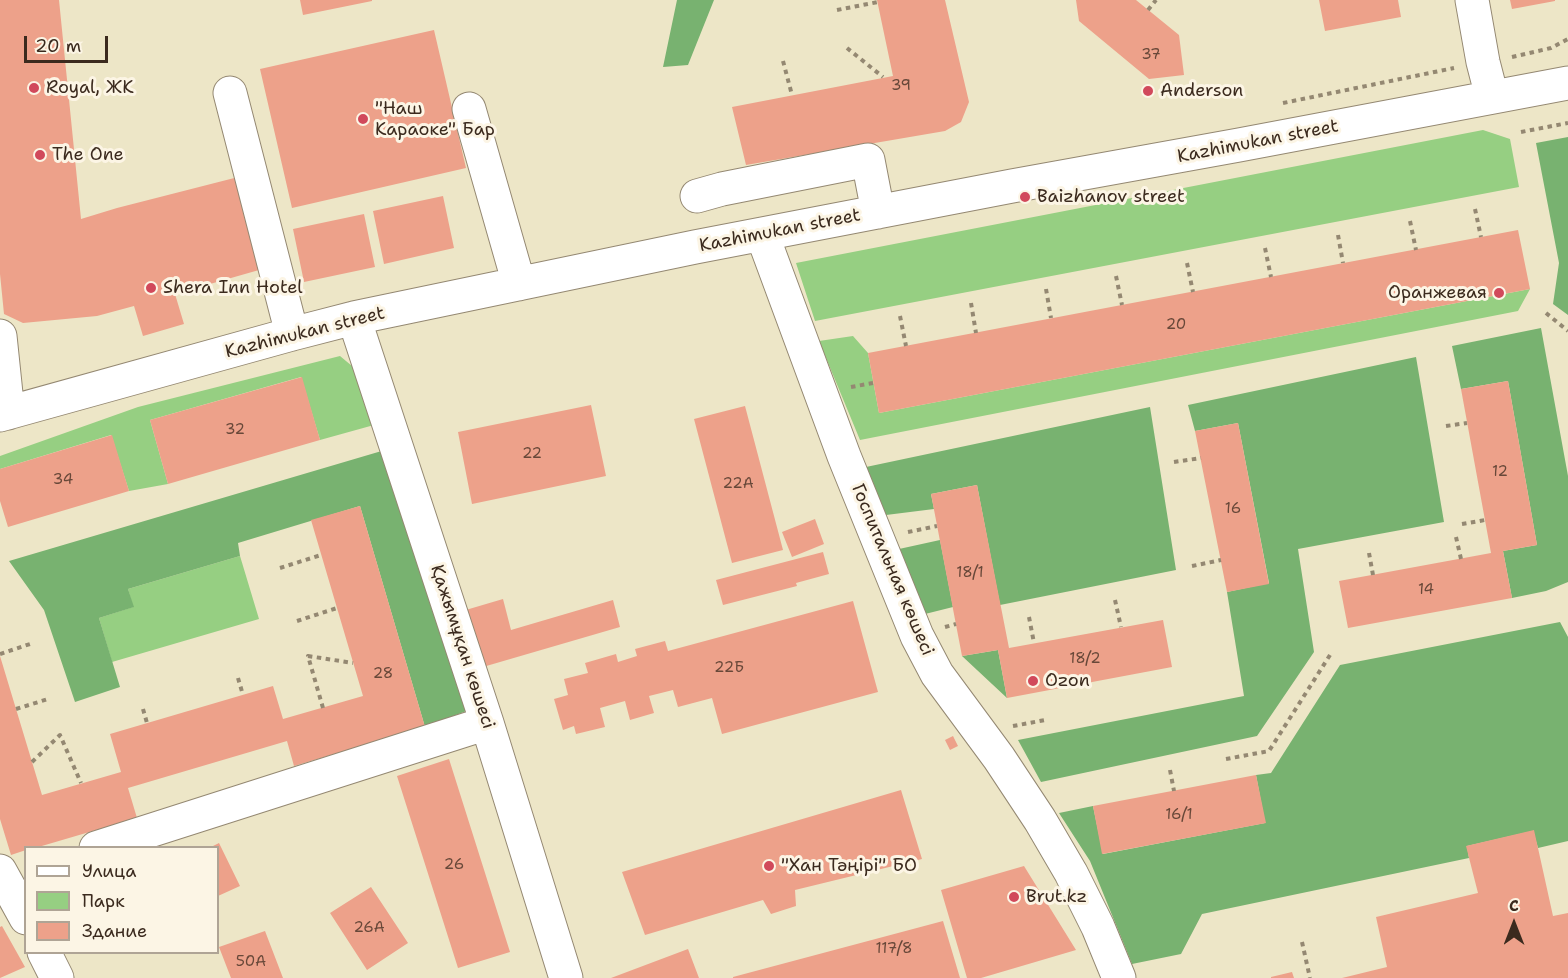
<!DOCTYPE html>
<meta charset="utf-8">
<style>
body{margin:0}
#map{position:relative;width:1568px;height:978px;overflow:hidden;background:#ede6c7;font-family:"Shantell Sans",sans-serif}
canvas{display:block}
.legend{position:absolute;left:24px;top:846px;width:195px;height:108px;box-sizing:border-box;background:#fcf5e5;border:2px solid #afa495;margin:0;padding:8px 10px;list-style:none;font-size:18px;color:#3b2a1e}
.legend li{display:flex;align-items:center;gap:12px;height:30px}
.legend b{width:30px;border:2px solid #afa495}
.north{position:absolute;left:1484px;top:894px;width:60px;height:60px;-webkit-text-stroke:4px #fcf5e5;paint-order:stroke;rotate:0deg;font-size:16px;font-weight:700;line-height:24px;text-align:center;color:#3b2a1e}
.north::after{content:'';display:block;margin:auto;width:21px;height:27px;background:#3b2a1e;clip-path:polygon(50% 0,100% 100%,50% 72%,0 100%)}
.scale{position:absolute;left:24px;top:36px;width:84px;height:27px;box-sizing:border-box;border:3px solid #3b2a1e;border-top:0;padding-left:8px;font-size:18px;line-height:21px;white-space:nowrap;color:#3b2a1e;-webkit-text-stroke:4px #fcf5e5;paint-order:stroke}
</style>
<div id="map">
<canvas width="1568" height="978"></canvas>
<ul class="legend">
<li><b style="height:8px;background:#fff"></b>Улица</li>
<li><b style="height:16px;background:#96cf82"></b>Парк</li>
<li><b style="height:16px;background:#eda18a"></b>Здание</li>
</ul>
<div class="north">С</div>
<div class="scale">20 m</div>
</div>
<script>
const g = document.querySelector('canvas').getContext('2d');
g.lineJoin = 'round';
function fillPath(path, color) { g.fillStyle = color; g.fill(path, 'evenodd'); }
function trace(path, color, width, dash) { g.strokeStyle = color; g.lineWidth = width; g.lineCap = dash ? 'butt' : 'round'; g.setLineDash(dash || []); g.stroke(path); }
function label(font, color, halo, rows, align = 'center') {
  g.font = font + ' "Shantell Sans",sans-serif'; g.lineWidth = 6; g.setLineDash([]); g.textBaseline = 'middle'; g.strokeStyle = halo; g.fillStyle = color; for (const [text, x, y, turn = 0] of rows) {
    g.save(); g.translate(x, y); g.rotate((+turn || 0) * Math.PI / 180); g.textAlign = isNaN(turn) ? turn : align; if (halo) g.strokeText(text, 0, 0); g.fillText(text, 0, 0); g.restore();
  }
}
const green = new Path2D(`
 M1483 130 1510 139 1519 187 815 321 796 263Z
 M1530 289 1518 311 860 440 819 341 853 336 868 353 879 413Z
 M340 356 358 371 374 425 320 440 301 377 150 420 168 484 129 491 111 435 0 469V456L138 407Z
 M240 556 259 619 112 662 99 618 133 607 128 589Z`);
const forest = new Path2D(`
 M677 0H714L688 65 663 67Z
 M1568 137V315L1553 304 1559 263 1536 143Z
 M1541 328 1568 476V582L1546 591 1512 598 1503 551 1537 545 1508 381 1461 389 1452 346Z
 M1416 357 1444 522 1298 549 1314 652 1257 736 1041 782 1018 740 1244 696 1227 592 1269 583 1238 423 1195 431 1188 405Z
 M1150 407 1176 570 1000 605 977 485 931 494 934 509 886 515 866 467Z
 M385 450 469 710 425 727 360 506 238 543 240 556 128 589 134 607 99 618 120 687 75 702 44 610 9 561Z
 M940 540 953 607 925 614 899 549Z
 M1560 622 1568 637V841L1538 848 1533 831 1467 846 1469 858 1202 914 1181 954 1132 964 1090 861 1059 813 1093 806 1103 854 1265 823 1256 775 1271 773 1340 665Z
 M998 650 1007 698 962 656Z`);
const building = new Path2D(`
 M0 0H59L81 219 117 208 246 175 266 268 175 294 184 324 143 336 134 306 97 316 23 323 4 314 0 274Z
 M300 0H372V1L303 15Z
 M877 0H945L969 102 961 122 945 131 746 165 732 107 893 76Z
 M1076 0H1136L1179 35 1184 75 1149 79 1079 21Z
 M1319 0H1398L1401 17 1325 31Z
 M1510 0H1555V1L1512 9Z
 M434 30 466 168 292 208 260 69Z
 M443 196 454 248 384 264 373 211Z
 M364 214 375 267 304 282 293 229Z
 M1518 230 1530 289 879 413 868 353Z
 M302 377 320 440 168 484 150 420Z
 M1508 381 1537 545 1503 551 1512 598 1348 628 1339 581 1491 553 1461 389Z
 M591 405 606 476 472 504 458 432Z
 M745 406 783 550 732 563 694 419Z
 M1238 423 1269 584 1227 592 1195 431Z
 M112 435 129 491 8 527 0 501V469Z
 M977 485 1009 648 1163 620 1172 667 1007 698 998 650 962 656 931 494Z
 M360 506 425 727 294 766 287 741 128 788 137 818 35 848H26V850L11 855 0 819V656L42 795 121 772 110 734 273 686 283 719 363 696 311 520Z
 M815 519 824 544 792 557 782 532Z
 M823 552 829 574 796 583 797 586 723 605 716 580Z
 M503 599 511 630 613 600 620 627 476 669 459 612Z
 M853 601 878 692 722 734 712 698 678 707 673 690 649 696 654 713 630 720 625 701 600 708 605 727 576 734 574 726 563 730 554 699 568 695 564 679 588 673 585 663 616 654 618 662 637 656 635 649 665 641 668 651Z
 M953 736 958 746 950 750 945 740Z
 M449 759 510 952 458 968 397 776Z
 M1256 775 1266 823 1102 854 1093 806Z
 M901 790 922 859 795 890 796 906 771 914 763 900 645 935 622 872Z
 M1534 830 1553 916 1568 913V978H1342L1387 967 1376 917 1478 893 1466 846Z
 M219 843 240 886 218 896V848H209Z
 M1024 866 1076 950 981 978H967L941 890Z
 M371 887 408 943 367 970 330 913Z
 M943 921 960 978H733V977Z
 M2 926 25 967 0 978V927Z
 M265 931 283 978H231L219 947Z
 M688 949 699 978H611Z
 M1292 972 1294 978H1271V977Z`);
const path = new Path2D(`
 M837 10 878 2
 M1148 10 1156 0
 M847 48 883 77
 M1512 57 1551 48 1568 39
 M783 61 792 95
 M1283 103 1454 68
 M1521 132 1568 123
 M1475 209 1481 237
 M1410 221 1416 250
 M1338 235 1343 263
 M1265 248 1271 277
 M1187 263 1193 292
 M1116 276 1122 305
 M1046 289 1051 318
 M971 303 976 333
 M1546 313 1568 331
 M900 316 906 346
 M851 387 873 383
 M1446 426 1467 423
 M1174 462 1201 458
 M1462 524 1485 520
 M908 532 937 526
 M1456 537 1461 559
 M1369 553 1373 575
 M1192 566 1221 560
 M280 568 321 555
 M1115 600 1121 627
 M1029 617 1034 643
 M297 621 337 608
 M945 627 956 624
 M0 654 30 644
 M238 678 243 695
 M323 708 308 656 353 663
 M16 709 48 699
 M143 709 147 723
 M1013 726 1045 720
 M1226 759 1269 751 1330 655
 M32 762 60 735 81 783
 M1170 770 1174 791
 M1302 942 1310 978`);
const minor = new Path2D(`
 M1472 0 1483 62 1492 97
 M230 93 292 334
 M469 109 519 284
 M697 196 722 189 868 160 878 212
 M762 234 844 456 917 636 937 674 999 758 1040 820 1071 873 1098 927 1119 978
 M354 318 487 723 566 978
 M0 336 8 413
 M0 415 292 334 354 318 695 247 1012 186 1239 145 1568 83
 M96 848 487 723
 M0 871 26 918
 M44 952 57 978`);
const markers = [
 [34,88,6,"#d1495b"],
 [1148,91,6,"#d1495b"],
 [363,119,6,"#d1495b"],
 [40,155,6,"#d1495b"],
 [1025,197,6,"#d1495b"],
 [151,288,6,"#d1495b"],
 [1499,293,6,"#d1495b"],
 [1033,681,6,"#d1495b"],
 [769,866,6,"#d1495b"],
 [1014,897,6,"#d1495b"]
];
const numberNames = [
 ["37",1151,55],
 ["39",901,86],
 ["20",1176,325],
 ["32",235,430],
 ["22",532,454],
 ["12",1500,472],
 ["34",63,480],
 ["22А",738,484],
 ["16",1233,509],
 ["18/1",970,573],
 ["14",1426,590],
 ["18/2",1085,659],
 ["22Б",729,668],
 ["28",383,674],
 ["16/1",1179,815],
 ["26",454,865],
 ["26А",369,928],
 ["117/8",894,949],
 ["50А",251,962]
];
const poiNames = [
 ["Royal, ЖК",46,88],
 ["Anderson",1160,91],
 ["\"Наш",375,109],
 ["Караоке\" Бар",375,130],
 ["The One",52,155],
 ["Baizhanov street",1037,197],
 ["Shera Inn Hotel",163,288],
 ["Оранжевая",1487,293,"right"],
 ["Ozon",1045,681],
 ["\"Хан Тәңірі\" БО",781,866],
 ["Brut.kz",1026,897]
];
const streetNames = [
 ["Kazhimukan street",1258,142,-11],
 ["Kazhimukan street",780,231,-11],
 ["Kazhimukan street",305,333,-14],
 ["Госпитальная көшесі",892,570,67],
 ["Қажымұқан көшесі",462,647,72]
];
fillPath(green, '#96cf82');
fillPath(forest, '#78b270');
fillPath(building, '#eda18a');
trace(minor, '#948872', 35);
trace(path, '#948872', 4, [4.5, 4.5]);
trace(minor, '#fff', 33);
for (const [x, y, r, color] of markers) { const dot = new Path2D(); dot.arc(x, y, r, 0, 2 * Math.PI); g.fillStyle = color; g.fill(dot); trace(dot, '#fcf5e5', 2); }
label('15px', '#684839', null, numberNames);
label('18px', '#3b2a1e', '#fcf5e5', poiNames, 'left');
label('18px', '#3b2a1e', '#fcf5e5', streetNames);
</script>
